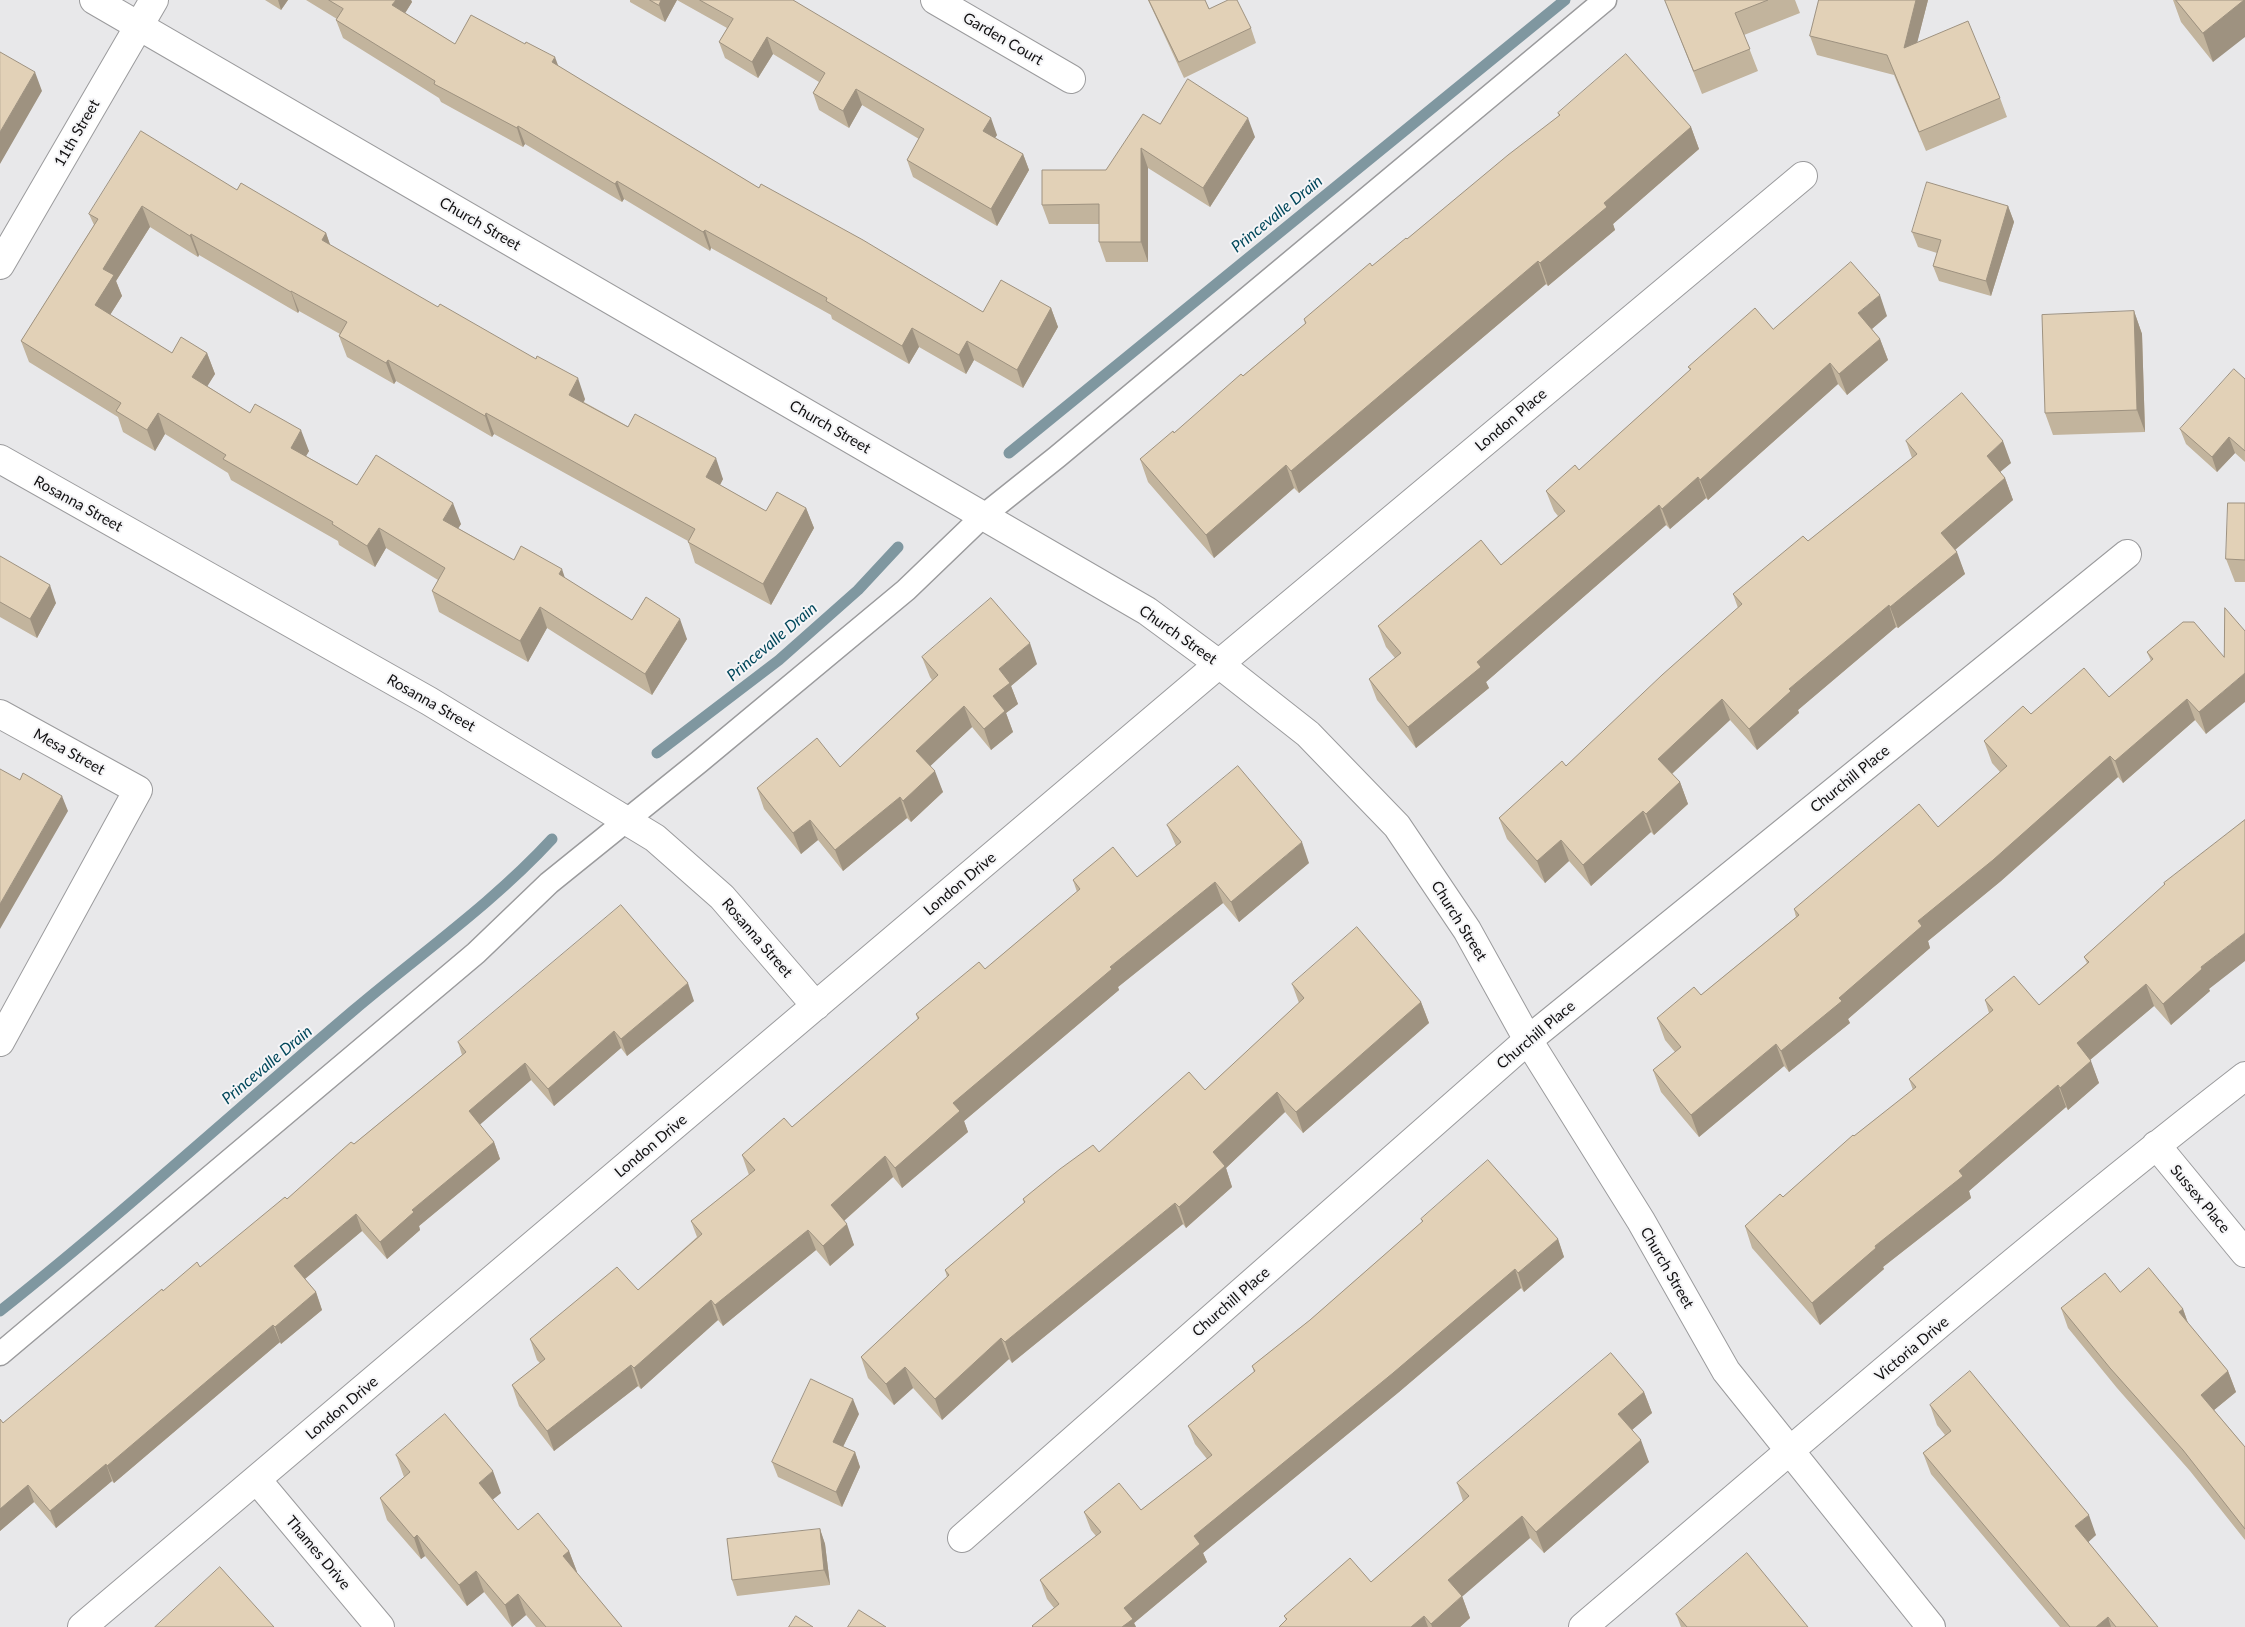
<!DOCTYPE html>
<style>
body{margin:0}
canvas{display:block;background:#e8e8ea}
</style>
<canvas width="2245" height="1627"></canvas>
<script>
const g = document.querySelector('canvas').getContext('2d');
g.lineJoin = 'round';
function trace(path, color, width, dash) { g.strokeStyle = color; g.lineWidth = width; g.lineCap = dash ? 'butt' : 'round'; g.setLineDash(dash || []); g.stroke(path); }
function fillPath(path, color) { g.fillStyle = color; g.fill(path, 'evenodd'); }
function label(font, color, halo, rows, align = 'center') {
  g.font = font + ' Lato,sans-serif'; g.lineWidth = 4; g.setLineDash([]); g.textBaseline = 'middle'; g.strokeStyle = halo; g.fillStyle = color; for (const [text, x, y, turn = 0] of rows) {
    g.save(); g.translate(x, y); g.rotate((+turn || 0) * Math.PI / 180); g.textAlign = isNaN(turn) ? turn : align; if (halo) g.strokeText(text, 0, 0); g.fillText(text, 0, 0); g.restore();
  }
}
const stream = new Path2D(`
 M1009 453 1565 0
 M657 753 779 660 858 590 898 547
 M0 1311C121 1215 236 1110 354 1010 420 954 493 903 552 839`);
const lane = new Path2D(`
 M0 1354 476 953 549 883 699 762 906 590 983 516 1057 457 1605 0`);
const street = new Path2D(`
 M935 0 1071 79
 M0 265 154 0
 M0 459 429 701 655 838 722 897 816 1006
 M0 714 138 790 0 1042
 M2156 1145 2245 1253
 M257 1480 380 1627
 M962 1538 1528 1040 2127 554
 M82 1627 1219 664 1803 176
 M1583 1627C1802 1441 2018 1252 2245 1076`);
const secondary = new Path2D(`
 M94 0 1147 611 1219 664 1308 734 1397 826 1467 930 1528 1040 1641 1221 1726 1371 1931 1627`);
const wall = new Path2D(`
 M265 0H288L281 10Z
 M306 0H411L412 2 405 13 455 44 558 66 759 188 983 312 1051 308 1058 327 1023 388 974 360 966 374 919 347 909 364 832 319 831 315 711 248 710 251 624 199 622 202 525 144 523 147 441 102 439 98 343 38 336 20 337 19Z
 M630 0H793L997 135 995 138 1023 154 1029 170 997 226 913 177 907 160 919 139 862 105 849 128 819 110 813 93 819 82 773 54 758 78 725 58 719 42 727 28 677 0 665 22 630 2Z
 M1148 0H1205L1209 9 1251 28 1256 43 1184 78Z
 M1665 0H1795L1800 13 1744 35 1758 71 1702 94Z
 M1819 0H1928L1917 42 2000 98 2007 117 1926 151 1894 75 1817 55 1810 36Z
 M2173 0H2245L2213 62 2181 22Z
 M1558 113 1691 127 1699 149 1613 224 1615 230 1548 286 1546 284 1299 493 1294 488 1214 558 1148 482 1140 459 1174 433 1305 324 1304 319 1407 239 1559 116Z
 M1160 124 1255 137 1210 207 1148 168V262H1106L1099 242V224H1049L1042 205 1106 170Z
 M237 190 326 233 330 245 585 399 584 402 723 479 720 485 766 511 806 508 814 528 771 605 695 563 688 541 494 434 492 437 396 381 394 384 347 357 339 336 340 334 299 311 298 313 199 255 198 257 150 227 116 281 122 296 110 315 172 353H207L215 374 207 386 309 451 306 456 357 485 461 524 458 528 514 560 565 578 632 620 687 639 652 695 547 628 528 662 439 612 432 591 438 580 386 548 375 567 339 545 338 541 231 480 228 473 165 434 155 451 123 432 118 417 29 362 21 341 94 225 89 214Z
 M2008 206 2014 222 1991 296 1939 281 1933 266 1937 253 1918 247 1912 232Z
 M2134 311 2142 334 2145 432 2053 435 2045 413Z
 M1887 316 1872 329 1880 339 1888 360 1847 395 1838 384 1708 500 1706 498 1670 529 1666 525 1486 682 1489 688 1416 748 1377 700 1369 679 1395 658 1386 647 1378 626 1501 565 1558 516 1554 511 1546 491 1579 470 1690 370 1688 367 1773 329Z
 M2245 379V462L2235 453 2217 472 2186 444 2180 429Z
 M1906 441 2011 463 2000 472 2005 478 2013 500 1955 550 1965 574 1898 628 1896 627 1798 710 1799 713 1757 750 1730 720 1672 774 1680 782 1688 804 1654 835 1651 832 1591 886 1569 861 1545 883 1507 839 1499 818 1566 766 1738 608 1733 594 1808 541 1912 458Z
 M2245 503V582H2235L2226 559Z
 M0 556 56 603 37 638 0 617Z
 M2245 631 2206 734 2195 720 2123 783 2118 777 2001 881 1928 941 1930 948 1848 1019 1850 1023 1789 1072 1784 1066 1699 1137 1661 1092 1653 1070 1675 1052 1665 1040 1657 1018 1701 995 1796 917 1794 909 1938 827 2000 772 1992 763 1984 741 2031 714 2109 697 2151 661 2147 652 2224 657Z
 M922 657 1037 664 1011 686 1018 704 1006 713 1013 732 991 750 972 727 930 766 943 792 911 822 907 818 843 871 818 840 801 854 764 809 757 788 840 767 932 680 930 677Z
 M2245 820 2209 989 2210 991 2171 1025 2154 1006 2090 1060 2099 1083 2068 1110 2066 1107 1969 1191 1971 1198 1883 1267 1884 1269 1820 1325 1752 1248 1745 1226 1783 1197 1854 1136 1913 1090 1909 1079 1989 1013 1985 1000 2039 1005 2087 963 2084 957 2165 885 2164 883Z
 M1167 825 1309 863 1239 922 1223 903 1118 987 1119 990 964 1121 968 1132 902 1188 893 1177 844 1221 854 1245 830 1266 816 1250 723 1326 718 1320 641 1389 638 1386 554 1451 519 1406 512 1385 540 1363 537 1360 530 1339 638 1290 697 1237 691 1221 749 1175 742 1155 792 1127 918 1020 916 1014 985 969 1077 892 1073 880 1137 877 1176 846Z
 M1292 984 1421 1002 1429 1023 1303 1133 1285 1112 1226 1168 1232 1187 1186 1228 1183 1224 1012 1363 1009 1359 942 1420 913 1388 894 1405 868 1378 861 1357 947 1277 945 1270 1024 1203 1023 1199 1099 1152 1205 1090 1299 1003Z
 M694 1001 627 1056 621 1048 554 1106 531 1080 479 1125 494 1142 500 1159 419 1226 420 1230 387 1259 362 1231 305 1279 316 1292 322 1310 281 1344 280 1342 114 1483 112 1481 56 1528 34 1502 0 1531V1419L3 1423 163 1291 200 1267 287 1199 462 1055 458 1042Z
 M1421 1219 1558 1239 1564 1257 1524 1292 1521 1288 1399 1392 1203 1553 1207 1562 1134 1623 1136 1627H1032V1626L1054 1608 1047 1599 1040 1580 1096 1536 1091 1530 1084 1512 1141 1510 1207 1459 1195 1444 1188 1426 1254 1372 1252 1366 1310 1320 1422 1222Z
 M2061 1308 2183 1309 2188 1323 2228 1371 2236 1392 2214 1410 2245 1447V1540L2190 1471 2117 1388 2068 1328Z
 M1644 1392 1652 1413 1632 1430 1649 1462 1544 1553 1530 1538 1462 1596 1470 1618 1460 1627H1279L1286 1620 1284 1616 1371 1582 1463 1501 1457 1483Z
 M1930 1405 2096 1535 2088 1542 2158 1627H2060L1931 1474 1923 1453 1945 1435 1937 1425Z
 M859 1414 843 1447 855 1452 860 1467 842 1507 778 1477 772 1462Z
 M396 1455 501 1493 492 1500 518 1530 569 1551 577 1572V1573L622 1627H536L526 1615 512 1627 484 1592 467 1606 425 1556 421 1559 387 1520 380 1498 404 1477Z
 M820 1529 825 1544 830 1585 737 1596 732 1580Z
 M1676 1614 1808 1627H1681Z`);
const shadedWall = new Path2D(`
 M278 0H288L281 10Z
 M396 0H411L412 2 399 23 392 5Z
 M661 0H677L665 22 659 5Z
 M1916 0H1928L1911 67 1904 48Z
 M2244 0H2245V37L2213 62 2203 33Z
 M767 37 773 54 758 78 752 62Z
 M555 57 562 76 552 62Z
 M35 72 42 91 0 164V132Z
 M856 89 862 105 849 128 843 111Z
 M991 118 997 135 989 147 983 131Z
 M1248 118 1255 137 1210 207 1203 188Z
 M518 126 525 144 523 147 517 128Z
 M1691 127 1699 149 1613 224 1615 230 1548 286 1540 263 1604 203Z
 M1141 148 1148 168V262L1141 242Z
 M1023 154 1029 170 997 226 991 209Z
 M617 181 624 199 622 202 615 184Z
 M142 206 150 227 116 281 122 296 103 326 95 305 103 269Z
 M2008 206 2014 222 1991 296 1986 281Z
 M705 230 711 248 710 251 703 232Z
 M326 233 333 253 322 240Z
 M191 234 199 255 198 257 190 236Z
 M1538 261 1546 284 1299 493 1291 471Z
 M291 291 299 311 298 313 291 292Z
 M1880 295 1887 316 1866 334 1858 313Z
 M1051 308 1058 327 1023 388 1017 370Z
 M2134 311 2142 334 2145 432 2137 410Z
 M912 328 919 347 909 364 902 346Z
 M1880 339 1888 360 1847 395 1839 374Z
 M967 341 974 360 966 374 959 355Z
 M207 353 215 374 200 398 192 377Z
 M388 360 396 381 394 384 386 363Z
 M1830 363 1838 384 1708 500 1700 480Z
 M578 378 585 399 577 415 569 395Z
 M158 413 165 434 155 451 147 430Z
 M486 413 494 434 492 437 485 416Z
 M301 430 309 451 299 468 291 448Z
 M2229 437 2235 453 2217 472 2212 457Z
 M2003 441 2011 463 1994 477 1987 456Z
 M716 458 723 479 713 498 706 477Z
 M1286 465 1294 488 1214 558 1206 535Z
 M1698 477 1706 498 1670 529 1662 509Z
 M2005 478 2013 500 1949 555 1941 533Z
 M453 503 461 524 451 540 443 520Z
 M1659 505 1666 525 1486 682 1489 688 1416 748 1408 727 1477 662Z
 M806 508 814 528 771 605 763 584Z
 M379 528 386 548 375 567 367 546Z
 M1957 552 1965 574 1898 628 1890 607Z
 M562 569 569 590 559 574Z
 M50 585 56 603 37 638 30 619Z
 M1889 605 1896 627 1798 710 1799 713 1757 750 1749 729 1789 689Z
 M540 607 547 628 528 662 520 641Z
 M680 619 687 639 652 695 645 674Z
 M1030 643 1037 664 1011 686 1018 704 1006 713 1013 732 991 750 984 729 993 696 999 669Z
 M2245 673V702L2206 734 2199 712Z
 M1722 699 1730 720 1665 780 1658 759Z
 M2187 699 2195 720 2123 783 2115 761Z
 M964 706 972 727 924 772 916 751Z
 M2110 756 2118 777 2001 881 1928 941 1930 948 1848 1019 1850 1023 1789 1072 1781 1051 1918 921Z
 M935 771 943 792 911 822 903 801Z
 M1680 782 1688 804 1654 835 1646 814Z
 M62 796 68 811 0 929V904Z
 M900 797 907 818 843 871 835 850Z
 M1643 811 1651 832 1591 886 1583 865Z
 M810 820 818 840 801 854 793 833Z
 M1561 840 1569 861 1545 883 1537 861Z
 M1302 842 1309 863 1239 922 1231 902Z
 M1215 882 1223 903 1118 987 1119 990 964 1121 968 1132 902 1188 895 1168 953 1103 1110 967Z
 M2245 933V961L2209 989 2210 991 2171 1025 2163 1004 2201 967Z
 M688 983 694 1001 627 1056 621 1039Z
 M2146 984 2154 1006 2084 1065 2077 1043Z
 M1421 1002 1429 1023 1303 1133 1296 1112Z
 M614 1031 621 1048 554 1106 548 1089Z
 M1776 1044 1784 1066 1699 1137 1691 1115Z
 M2091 1061 2099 1083 2068 1110 2060 1088Z
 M525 1063 531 1080 475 1129 469 1111Z
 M2058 1085 2066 1107 1969 1191 1971 1198 1883 1267 1884 1269 1820 1325 1812 1303 1959 1171Z
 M1277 1092 1285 1112 1226 1168 1232 1187 1186 1228 1179 1207 1213 1152Z
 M494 1142 500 1159 419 1226 420 1230 387 1259 380 1242 412 1210Z
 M885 1156 893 1177 838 1226 831 1205Z
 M1175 1203 1183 1224 1012 1363 1005 1342Z
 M356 1214 362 1231 300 1283 294 1266Z
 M847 1224 854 1245 830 1266 823 1246Z
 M808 1230 816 1250 723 1326 715 1305Z
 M1558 1239 1564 1257 1524 1292 1518 1273Z
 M1515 1269 1521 1288 1399 1392 1203 1553 1207 1562 1134 1623 1136 1627H1122L1124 1608 1194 1536Z
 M316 1292 322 1310 281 1344 275 1327Z
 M711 1300 718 1320 641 1389 634 1368Z
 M2183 1309 2190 1329 2179 1312Z
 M273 1325 280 1342 114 1483 107 1466Z
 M1001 1338 1009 1359 942 1420 935 1399Z
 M631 1365 638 1386 554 1451 547 1431Z
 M905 1367 913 1388 894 1405 886 1384Z
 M2228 1371 2236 1392 2208 1415 2201 1395Z
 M1644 1392 1652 1413 1626 1435 1618 1414Z
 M853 1399 859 1414 838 1457 833 1442Z
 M1641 1440 1649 1462 1544 1553 1536 1532Z
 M855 1452 860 1467 842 1507 836 1492Z
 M106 1464 112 1481 56 1528 50 1511Z
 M493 1471 501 1493 486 1505 479 1483Z
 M28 1485 34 1502 0 1531V1509Z
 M2089 1515 2096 1535 2083 1547 2075 1526Z
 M1522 1516 1530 1538 1456 1602 1448 1580Z
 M820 1529 825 1544 830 1585 824 1570Z
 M417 1535 425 1556 421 1559 414 1538Z
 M569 1551 577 1572 571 1578 563 1556Z
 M476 1571 484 1592 467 1606 459 1585Z
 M518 1594 526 1615 512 1627 505 1605Z
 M1462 1596 1470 1618 1460 1627H1432L1431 1624Z
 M1424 1616 1428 1627H1411Z
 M2108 1617 2111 1627H2096Z`);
const building = new Path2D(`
 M329 0H396L392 5 455 44 471 15 525 44 526 42 555 57 552 62 759 188 761 184 863 240 983 312 1001 280 1051 308 1017 370 967 341 959 355 912 328 902 346 826 301 827 298 705 230 703 232 617 181 615 184 518 126 517 128 434 84 435 81 336 20 343 9Z
 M650 0H661L659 5Z
 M700 0H793L991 118 983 131 1023 154 991 209 907 160 924 129 856 89 843 111 813 93 825 73 767 37 752 62 719 42 733 19Z
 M1149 0H1205L1209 9 1228 0H1237L1251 28 1179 62Z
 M1665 0H1768L1735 13 1750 49 1694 71Z
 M1819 0H1916L1904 48 1968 21 2000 98 1919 132 1887 55 1810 36Z
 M2176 0H2244L2203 33Z
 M0 52 35 72 0 132Z
 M1626 54 1691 127 1604 203 1607 207 1540 263 1538 261 1291 471 1286 465 1206 535 1140 459 1173 431 1174 433 1241 374 1243 376 1306 323 1304 319 1370 263 1372 266 1406 238 1407 239 1508 155 1560 115 1558 113Z
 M1188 79 1248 118 1203 188 1141 148V242H1099V204L1042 205V170H1106L1143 114 1160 124Z
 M141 131 237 190 241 183 326 233 322 240 438 307 440 304 536 359 537 356 578 378 569 395 628 427 635 414 716 458 706 477 766 511 777 492 806 508 763 584 688 542 695 529 486 413 485 416 388 360 386 363 339 336 347 322 291 291V292L191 234 190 236 142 206 103 269 114 275 95 305 172 353 181 337 207 353 192 377 250 413 255 404 301 430 291 448 357 485 376 455 453 503 443 520 514 560 521 546 562 569 559 574 632 620 646 597 680 619 645 674 540 607 520 641 432 591 445 568 379 528 367 546 332 524 333 522 223 459 226 455 158 413 147 430 116 411 121 403 21 341 98 219 89 214Z
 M1927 182 2008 206 1986 281 1933 266 1941 240 1912 232Z
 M1851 262 1880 295 1858 313 1880 339 1839 374 1830 363 1700 480 1698 477 1662 509 1659 505 1477 662 1481 667 1408 727 1369 679 1401 653 1378 626 1481 540 1501 565 1565 511 1546 491 1575 465 1579 470 1691 369 1688 367 1755 308 1773 329Z
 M2134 311 2137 410 2045 413 2042 315Z
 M2234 369 2245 379V451L2229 437 2212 457 2180 429Z
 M1962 393 2003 441 1987 456 2005 478 1941 533 1957 552 1890 607 1889 605 1789 689 1791 691 1749 729 1722 699 1658 759 1680 782 1646 814 1643 811 1583 865 1561 840 1537 861 1499 818 1562 761 1566 766 1662 675 1742 604 1733 594 1803 536 1808 541 1917 454 1906 441Z
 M2228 503H2245V560L2226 559Z
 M0 556 50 585 30 619 0 602Z
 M991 598 1030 643 999 669 1010 683 993 696 1005 711 984 729 964 706 916 751 935 771 903 801 900 797 835 850 810 820 793 833 757 788 817 738 840 767 938 675 922 657Z
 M2225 608 2245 631V673L2199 712 2187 699 2115 761 2110 756 1993 860 1918 921 1922 926 1839 998 1842 1001 1781 1051 1776 1044 1691 1115 1653 1070 1681 1047 1657 1018 1694 987 1701 995 1799 915 1794 909 1919 804 1938 827 2007 766 1984 741 2023 706 2031 714 2084 668 2109 697 2153 659 2147 652 2183 622H2194L2224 657Z
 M1238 766 1302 842 1231 902 1215 882 1110 967 1112 969 953 1103 960 1111 895 1168 885 1156 831 1205 847 1224 823 1246 808 1230 715 1305 711 1300 634 1368 631 1365 547 1431 512 1385 545 1359 530 1339 617 1267 638 1290 702 1234 691 1221 755 1170 742 1155 784 1118 792 1127 919 1018 916 1014 979 962 985 969 1080 889 1073 880 1113 847 1137 877 1181 842 1167 825Z
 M0 769 20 780 23 773 62 796 0 904Z
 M2245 820V933L2201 967 2202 969 2163 1004 2146 984 2077 1043 2091 1061 2060 1088 2058 1085 1959 1171 1963 1176 1875 1246 1876 1248 1812 1303 1745 1226 1780 1194 1783 1197 1853 1135 1854 1136 1916 1087 1909 1079 1993 1010 1985 1000 2014 976 2039 1005 2089 962 2084 957 2165 884 2164 883Z
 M621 905 688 983 621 1039 614 1031 548 1089 525 1063 469 1111 494 1142 412 1210 414 1212 380 1242 356 1214 294 1266 316 1292 275 1327 273 1325 107 1466 106 1464 50 1511 28 1485 0 1509V1419L3 1423 162 1289 163 1291 197 1262 200 1267 285 1197 287 1199 351 1142 354 1144 466 1052 458 1042Z
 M1357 927 1421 1002 1296 1112 1277 1092 1213 1152 1225 1166 1179 1207 1175 1203 1005 1342 1001 1338 935 1399 905 1367 886 1384 861 1357 949 1275 945 1270 1025 1202 1023 1199 1060 1169 1093 1145 1099 1152 1189 1072 1205 1090 1304 998 1292 984Z
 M1488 1160 1558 1239 1518 1273 1515 1269 1393 1373 1194 1536 1200 1544 1124 1608 1133 1619 1122 1627H1033L1032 1626 1059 1604 1040 1580 1101 1532 1084 1512 1119 1483 1141 1510 1212 1455 1188 1426 1255 1371 1252 1366 1310 1320 1423 1221 1421 1219Z
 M2149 1268 2183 1309 2179 1312 2228 1371 2201 1395 2245 1447V1529L2183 1450 2110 1368 2061 1308 2105 1273 2120 1292Z
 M1611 1353 1644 1392 1618 1414 1641 1440 1536 1532 1522 1516 1448 1580 1462 1596 1431 1624 1424 1616 1411 1627H1279L1287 1619 1284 1616 1350 1558 1371 1582 1469 1496 1457 1483Z
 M1970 1371 2089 1515 2075 1526 2158 1627H2116L2108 1617 2096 1627H2070L1923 1453 1951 1431 1930 1405Z
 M811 1379 853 1399 833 1442 855 1452 836 1492 772 1462Z
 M445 1414 493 1471 479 1483 518 1530 538 1513 569 1551 563 1556 622 1627H546L518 1594 505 1605 476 1571 459 1585 417 1535 414 1538 380 1498 410 1472 396 1455Z
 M820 1529 824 1570 732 1580 727 1539Z
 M1747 1553 1808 1627H1687L1676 1614Z
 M220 1567 274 1627H155Z
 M859 1610 886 1627H848Z
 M796 1616 813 1627H789Z`);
const streetNames = [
 ["Garden Court",1003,39,30],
 ["11th Street",77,133,-60],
 ["Church Street",480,224,30],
 ["London Place",1511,420,-40],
 ["Church Street",830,427,30],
 ["Rosanna Street",78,504,29],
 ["Church Street",1178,635,35],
 ["Rosanna Street",431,703,30],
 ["Mesa Street",69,752,29],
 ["Churchill Place",1850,779,-39],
 ["London Drive",960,884,-40],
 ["Church Street",1459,921,58],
 ["Rosanna Street",757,938,49],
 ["Churchill Place",1536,1035,-40],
 ["London Drive",651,1146,-40],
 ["Sussex Place",2200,1199,50],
 ["Church Street",1667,1268,60],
 ["Churchill Place",1231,1302,-41],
 ["Victoria Drive",1912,1349,-40],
 ["London Drive",342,1408,-40],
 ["Thames Drive",318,1553,50]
];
const waterNames = [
 ["Princevalle Drain",1277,214,-39],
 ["Princevalle Drain",772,642,-40],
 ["Princevalle Drain",267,1065,-40]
];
trace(stream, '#7f97a0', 11);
trace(lane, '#9b9b9d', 25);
trace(street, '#9b9b9d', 30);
trace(secondary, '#9b9b9d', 30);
trace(lane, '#fff', 22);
trace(street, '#fff', 28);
trace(secondary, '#fff', 28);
fillPath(wall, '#c2b49d');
fillPath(shadedWall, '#9e9280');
fillPath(building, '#e2d1b7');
trace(building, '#9e9280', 1);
label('15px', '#100f10', '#f5f5f7', streetNames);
label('italic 16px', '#00475b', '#f5f5f7', waterNames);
</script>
